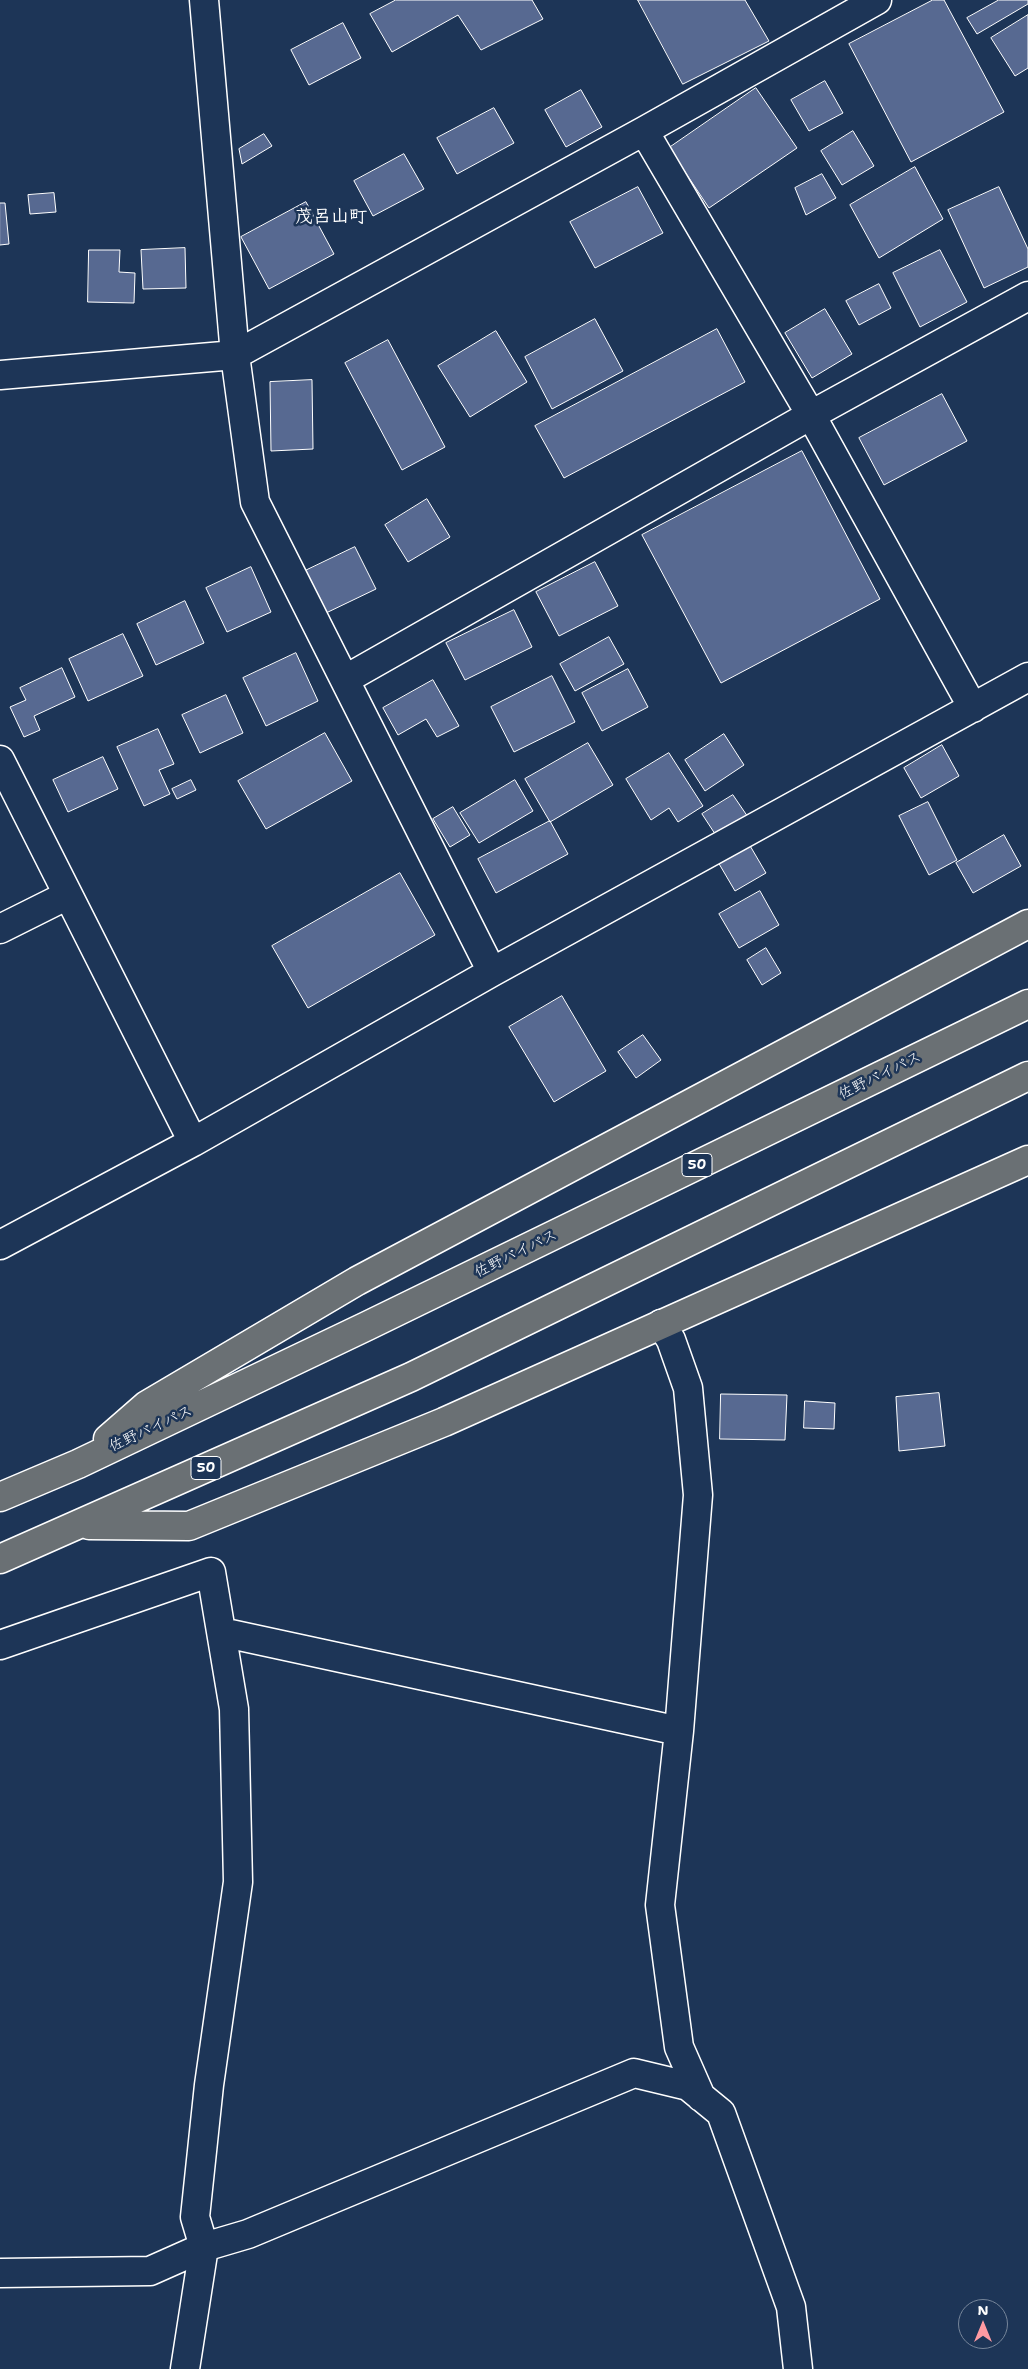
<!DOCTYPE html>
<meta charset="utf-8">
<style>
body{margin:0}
#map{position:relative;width:1028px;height:2369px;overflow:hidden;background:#1d3557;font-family:"Shantell Sans",sans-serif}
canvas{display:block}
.north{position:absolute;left:958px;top:2299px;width:50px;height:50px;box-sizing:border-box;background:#1d3557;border:1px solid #77869a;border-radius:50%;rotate:0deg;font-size:14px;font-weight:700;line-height:20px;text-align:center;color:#fff}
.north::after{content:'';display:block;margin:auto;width:18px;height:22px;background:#ff9aa2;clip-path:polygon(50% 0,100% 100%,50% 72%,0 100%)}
</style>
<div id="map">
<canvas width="1028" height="2369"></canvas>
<div class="north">N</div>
</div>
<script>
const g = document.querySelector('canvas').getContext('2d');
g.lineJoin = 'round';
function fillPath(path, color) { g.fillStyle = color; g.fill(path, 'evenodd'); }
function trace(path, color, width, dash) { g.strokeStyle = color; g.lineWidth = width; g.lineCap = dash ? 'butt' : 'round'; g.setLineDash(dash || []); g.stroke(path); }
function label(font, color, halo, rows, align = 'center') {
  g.font = font + ' "Shantell Sans","Klee One",sans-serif'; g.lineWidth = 5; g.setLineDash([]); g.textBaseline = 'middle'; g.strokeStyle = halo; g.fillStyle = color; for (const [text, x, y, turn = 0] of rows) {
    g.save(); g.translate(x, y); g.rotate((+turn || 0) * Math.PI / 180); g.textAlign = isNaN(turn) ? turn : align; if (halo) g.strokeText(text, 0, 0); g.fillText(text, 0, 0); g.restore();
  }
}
const building = new Path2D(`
 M396 0H532L543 19 481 50 458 15 392 52 370 14Z
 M638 0H745L769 41 683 84Z
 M933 0H944L1004 112 911 162 849 44Z
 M999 0H1028V4L977 34 967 18Z
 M1028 15V68L1015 76 991 38Z
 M343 23 361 58 309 85 291 50Z
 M825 81 843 113 809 131 791 100Z
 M756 88 797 148 709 208 669 148Z
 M581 90 602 127 566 147 545 110Z
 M494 108 514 143 457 174 437 138Z
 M853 131 874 166 842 185 821 151Z
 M264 134 272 146 242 164 239 149Z
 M404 154 424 189 373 216 354 181Z
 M915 167 943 219 879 258 850 205Z
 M822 174 836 198 806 215 795 188Z
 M638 187 663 233 595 268 570 222Z
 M999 187 1028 249V267L984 288 948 210Z
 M54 193 56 212 30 214 28 195Z
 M306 202 334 254 269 289 241 237Z
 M0 203H5L9 244 0 245Z
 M185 248 186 288 143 289 141 250Z
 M89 250H120L119 272 135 273 134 303 88 302Z
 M940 250 967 302 920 327 893 273Z
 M879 284 891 308 859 325 846 301Z
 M825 309 852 354 812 378 785 333Z
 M595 319 623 371 552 409 525 357Z
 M717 329 745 382 564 478 535 426Z
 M496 331 527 382 470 417 438 366Z
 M388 340 445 447 402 470 345 363Z
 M312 380 313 449 271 451 270 382Z
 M942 394 967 441 884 485 859 438Z
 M802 451 880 599 721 683 642 535Z
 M427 499 450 537 408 562 385 525Z
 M355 547 376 589 326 613 305 571Z
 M595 562 618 606 559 636 536 592Z
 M251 567 271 612 227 632 206 588Z
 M185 601 204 643 156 665 137 624Z
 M514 610 532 647 465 680 446 643Z
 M123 634 143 676 88 701 69 659Z
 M609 637 624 664 575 691 560 664Z
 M296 653 318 701 266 726 243 678Z
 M62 668 75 697 34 716 40 730 24 737 10 707 26 700 20 688Z
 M628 669 648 707 602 731 582 693Z
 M552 676 575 722 514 752 491 707Z
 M433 680 459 726 437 737 426 719 398 735 383 708Z
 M226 695 243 733 200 753 182 715Z
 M158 729 174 764 159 770 170 794 144 806 117 747Z
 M325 733 352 781 266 829 238 781Z
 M724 734 744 765 705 791 685 760Z
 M588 743 613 785 550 822 525 779Z
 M942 745 959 776 921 798 904 768Z
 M669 753 703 806 678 822 669 808 651 820 626 779Z
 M103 757 118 789 68 812 53 780Z
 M191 780 196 790 177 799 172 789Z
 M515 780 533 811 479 843 460 813Z
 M733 795 750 820 719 840 702 814Z
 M928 802 957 860 929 875 899 816Z
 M453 807 470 835 450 847 433 819Z
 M550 821 568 854 496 893 478 859Z
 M1004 835 1021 866 973 893 956 863Z
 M749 844 766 873 735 891 718 862Z
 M400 873 435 935 308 1008 272 946Z
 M760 891 779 925 739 948 719 914Z
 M766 948 781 973 762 985 747 960Z
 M562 996 606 1071 554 1102 509 1027Z
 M643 1035 661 1060 636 1078 618 1052Z
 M939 1393 945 1446 899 1451 896 1397Z
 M721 1394 787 1395 785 1440 720 1439Z
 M805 1401 835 1403 834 1429 804 1428Z`);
const minor = new Path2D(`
 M204 0 235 355 255 502 492 972
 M644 131 811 415 973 708
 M0 375 235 355 644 131 877 0
 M346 679 811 415 1028 296
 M0 760 193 1142
 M0 929 68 895
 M0 1245 193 1142 492 972 1028 677
 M221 1632 679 1731 698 1495 688 1388 671 1340 661 1324
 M0 1645 211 1572 234 1709 238 1882 209 2085 195 2217 204 2247 248 2234 634 2073 688 2086 721 2113 791 2307 798 2369
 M679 1731 660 1905 679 2047 701 2097
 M0 2273 150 2271 204 2247
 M185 2369 204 2247`);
const highway = new Path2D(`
 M108 1439 147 1405 357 1281 1028 924
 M0 1497 78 1464 367 1326 1028 1004
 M89 1525 189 1526 444 1422 1028 1160
 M0 1559 411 1377 1028 1076`);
const shields = [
 [697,1165,30],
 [206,1468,30]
];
const shieldNames = [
 ["50",697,1165],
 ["50",206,1468]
];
const streetNames = [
 ["佐野バイパス",880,1076,-26],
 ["佐野バイパス",516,1254,-26],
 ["佐野バイパス",151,1429,-25]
];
const quarterNames = [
 ["茂呂山町",331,217]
];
fillPath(building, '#576991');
trace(building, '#fff', 1);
trace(minor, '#fff', 31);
trace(highway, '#fff', 31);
trace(minor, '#1d3557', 28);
trace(highway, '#6a7074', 28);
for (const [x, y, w] of shields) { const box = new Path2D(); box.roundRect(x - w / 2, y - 11.5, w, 23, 4); g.fillStyle = '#1d3557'; g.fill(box); trace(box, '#fff', 1); }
label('bold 14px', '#fff', null, shieldNames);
label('15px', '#fff', '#1d3557', streetNames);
label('bold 18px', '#fff', '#1d3557', quarterNames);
</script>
